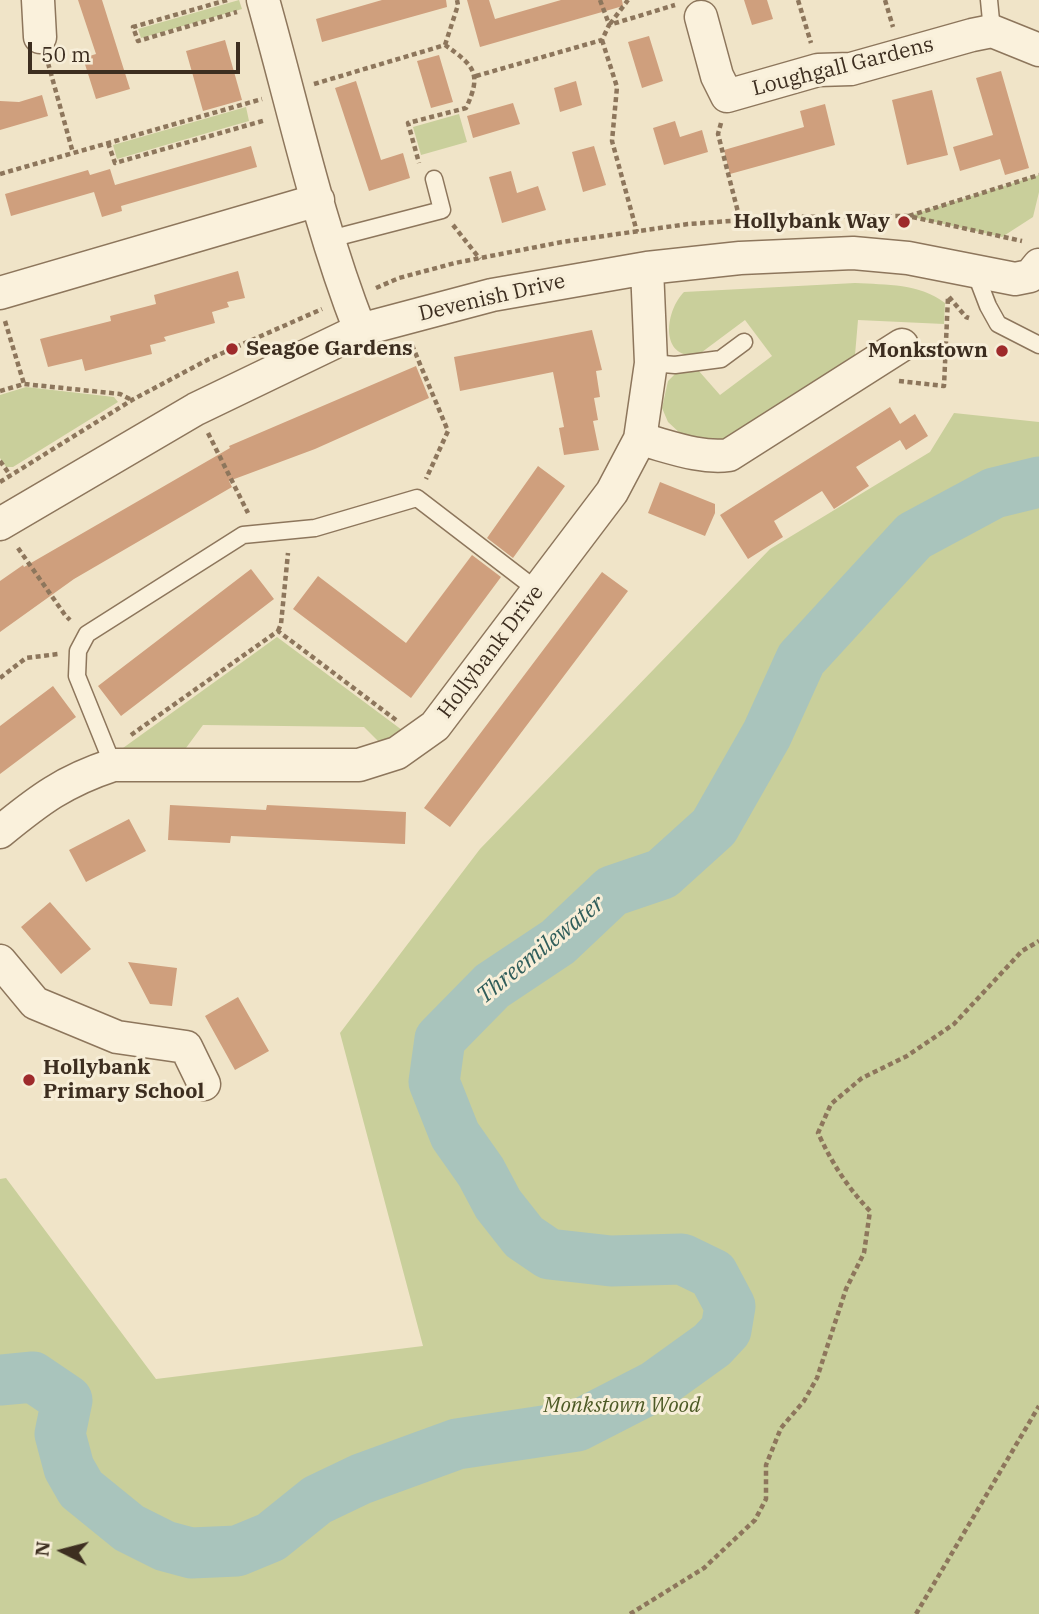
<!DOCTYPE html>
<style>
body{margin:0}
#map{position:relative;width:1039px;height:1614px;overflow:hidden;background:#f0e4c8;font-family:"IBM Plex Serif",serif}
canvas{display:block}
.north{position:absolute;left:28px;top:1516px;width:70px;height:70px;-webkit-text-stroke:5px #f7eed8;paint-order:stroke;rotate:276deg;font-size:19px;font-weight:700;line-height:28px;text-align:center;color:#3d2e20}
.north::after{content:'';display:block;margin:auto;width:24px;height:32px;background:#3d2e20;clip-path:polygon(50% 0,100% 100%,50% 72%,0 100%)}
.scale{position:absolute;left:28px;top:42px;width:212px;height:32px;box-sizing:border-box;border:4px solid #3d2e20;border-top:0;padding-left:9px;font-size:21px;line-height:24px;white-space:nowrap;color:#3d2e20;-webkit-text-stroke:5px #f7eed8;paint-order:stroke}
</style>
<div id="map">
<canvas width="1039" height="1614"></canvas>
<div class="north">N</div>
<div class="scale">50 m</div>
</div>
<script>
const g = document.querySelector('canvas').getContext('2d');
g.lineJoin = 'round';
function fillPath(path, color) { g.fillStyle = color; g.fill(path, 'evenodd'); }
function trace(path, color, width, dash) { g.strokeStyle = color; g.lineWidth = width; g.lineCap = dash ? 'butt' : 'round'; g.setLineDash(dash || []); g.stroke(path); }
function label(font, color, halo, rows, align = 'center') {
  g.font = font + ' "IBM Plex Serif",serif'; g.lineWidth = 6; g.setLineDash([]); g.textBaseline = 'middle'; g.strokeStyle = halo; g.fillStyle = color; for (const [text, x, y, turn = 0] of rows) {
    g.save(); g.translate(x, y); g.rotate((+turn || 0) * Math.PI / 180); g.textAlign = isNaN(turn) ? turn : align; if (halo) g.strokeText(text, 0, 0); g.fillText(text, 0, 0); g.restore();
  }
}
const green = new Path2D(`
 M239 0 242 9 141 38 138 29Z
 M246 107 249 121 117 159 113 145Z
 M459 114 467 142 421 155 413 127Z
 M1039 175V192L1033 217 1002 237 908 216Z
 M855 283C887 285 919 283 945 303L944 324 858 320 855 355 846 369 722 445 681 434 668 422 662 408 668 381 675 374 698 370 720 395 772 356 745 320 698 355C659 360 665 311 684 292Z
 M26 387 114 397 118 402 13 467H6L0 458V395Z
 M954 413 1039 422V1614H0V1179L6 1178 156 1379 423 1346 340 1033 480 849 770 549 930 452Z
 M277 637 406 733 383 746 364 727 203 725 183 752 132 753 123 748Z`);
const river = new Path2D(`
 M0 1380 33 1377 67 1400 60 1434 69 1468 81 1489 129 1528 165 1546 191 1553 237 1551 271 1537 317 1500 361 1479 457 1444 577 1426 655 1386 712 1345 726 1330 730 1306 713 1274 682 1259 611 1261 549 1254 524 1237 498 1204 481 1172 455 1135 434 1082 440 1039 492 986 558 942 612 891 662 874 714 827 767 734 801 659 914 536 994 493 1039 482`);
const building = new Path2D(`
 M78 0H102L130 89 96 99 83 58 96 54Z
 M382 0H446L447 7 322 42 316 19Z
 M467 0H489L495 19 561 0H622L623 6 480 47Z
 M744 0H767L773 19 752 25Z
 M649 36 663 81 642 88 628 42Z
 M225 40 242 100 203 111 186 51Z
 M439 55 453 102 431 108 417 61Z
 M1001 71 1029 168 1005 175 1000 159 960 171 953 147 993 135 976 78Z
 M356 81 381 160 403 153 410 178 369 191 335 88Z
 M576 81 582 105 560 112 554 88Z
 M932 90 948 155 907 165 892 100Z
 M42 95 48 116 0 130V101L19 102Z
 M513 103 520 124 473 138 467 116Z
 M825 104 835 145 730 174 724 150 804 127 800 111Z
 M675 121 680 137 702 130 708 152 664 165 653 128Z
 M251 146 257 167 121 206 122 211 102 217 94 192 11 216 5 194 88 170 90 175 110 169 115 185Z
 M594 146 606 185 583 192 572 152Z
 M511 171 517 193 538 186 546 210 502 223 489 177Z
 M238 271 245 298 227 302 229 307 212 312 215 323 164 337 166 341 150 345 152 354 85 371 82 359 48 367 40 339 111 321 110 316 156 304 154 295Z
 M592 330 602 370 596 371 600 397 594 398 598 420 593 421 599 450 564 455 559 428 564 427 553 372 460 391 454 357Z
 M416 366 429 398 315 449 229 481 232 487 74 579 0 632V581L23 565 24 567 230 448 229 446Z
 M890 407 900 424 915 414 928 436 906 450 900 440 856 467 869 486 834 509 822 491 774 521 783 537 748 559 720 515Z
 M538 466 565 486 513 558 487 538Z
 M660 482 715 504V513L705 536 648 513Z
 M472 555 501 577 411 698 293 609 318 576 406 643Z
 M251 569 274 599 121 716 98 686Z
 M602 572 628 591 450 827 424 808Z
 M53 686 76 717 0 774V726Z
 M170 805 266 810 267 805 406 812 405 844 231 836 230 843 168 840Z
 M129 819 146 851 86 882 69 850Z
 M50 902 91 949 61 974 21 927Z
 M128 962 177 968 172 1006 150 1004Z
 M238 997 269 1051 235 1070 205 1016Z`);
const path = new Path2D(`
 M227 0 133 27 138 41 237 12
 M600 0 609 24
 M798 0 811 43
 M885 0 893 27
 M610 24 628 0
 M602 40 617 87 612 141 637 232
 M445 45 458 5 457 0
 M48 63 73 153
 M476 76 602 40 609 25 675 5
 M314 84 445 45C475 66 482 74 466 108L408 123 419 163
 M721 123 718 134 740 220
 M108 143 115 163 266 120
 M0 174 262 99
 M909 216 1039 175
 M453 225 480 259
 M376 288 399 278 455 263 562 242 688 224 786 217 908 216 1022 241
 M949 297 966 317 969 318
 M5 321 24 384
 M412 345 448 431 426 479
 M899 381 944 386 948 297
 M0 391 24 384 120 394 132 400
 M208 433 248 513
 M0 461 10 475
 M0 482 132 400 209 359 322 309
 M18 548 65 615 70 620
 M278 631 281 624 288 553
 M0 678 26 658 58 654
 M131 735 278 631 396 720
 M630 1614 704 1568 755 1520 766 1499V1465L781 1428 804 1401 817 1378 846 1289 864 1253 870 1211C847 1187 832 1163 818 1133L831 1104 862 1078 907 1056 954 1024 1022 951 1039 941
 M916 1614 1039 1406`);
const service = new Path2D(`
 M989 0 992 31
 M330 239 442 210 434 179
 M975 272 988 306 998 324 1039 345
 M651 363 675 365 721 359 744 342
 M113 765 77 676 78 651 87 634 243 535 315 528 417 498 537 590`);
const minor = new Path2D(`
 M38 0 40 37
 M263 0C294 110 318 223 360 330
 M701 17 717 76 727 96 818 70 851 69 972 35 992 31 1039 50
 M0 293 318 200
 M640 439C668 446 700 459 729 455L902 345
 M0 524 196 409 360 330 492 295 647 268 740 258 853 253 908 258 1015 279 1030 276 1039 265
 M0 832C39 800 64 781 113 765H359L397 753 435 726 612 492 640 439 651 363 647 268
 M0 961 35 1003 117 1037 186 1047 204 1084`);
const markers = [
 [904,222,7,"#9e2a2b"],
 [232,349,7,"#9e2a2b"],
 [1002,351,7,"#9e2a2b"],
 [29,1080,7,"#9e2a2b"]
];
const streetNames = [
 ["Loughgall Gardens",843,67,-14],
 ["Devenish Drive",492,298,-13],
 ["Hollybank Drive",491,652,-53]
];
const poiNames = [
 ["Hollybank Way",890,222],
 ["Seagoe Gardens",246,349,"left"],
 ["Monkstown",988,351],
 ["Hollybank",43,1068,"left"],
 ["Primary School",43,1092,"left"]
];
const parkNames = [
 ["Monkstown Wood",622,1406]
];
const waterNames = [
 ["Threemilewater",541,950,-39]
];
fillPath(green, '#c9cf9b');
trace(river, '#a9c4bc', 51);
fillPath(building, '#cf9f7d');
trace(service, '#8d765c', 19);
trace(minor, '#8d765c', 35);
trace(path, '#8d765c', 4.5, [5, 3.5]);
trace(service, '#faf1dc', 16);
trace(minor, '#faf1dc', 32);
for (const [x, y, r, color] of markers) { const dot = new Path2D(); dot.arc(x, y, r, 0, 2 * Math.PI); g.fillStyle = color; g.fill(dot); trace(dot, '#f7eed8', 2.5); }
label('21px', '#3d2e20', '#f7eed8', streetNames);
label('bold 21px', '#3d2e20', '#f7eed8', poiNames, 'right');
label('italic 21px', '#4d5a26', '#f7eed8', parkNames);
label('italic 23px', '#2f5d5a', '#f7eed8', waterNames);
</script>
